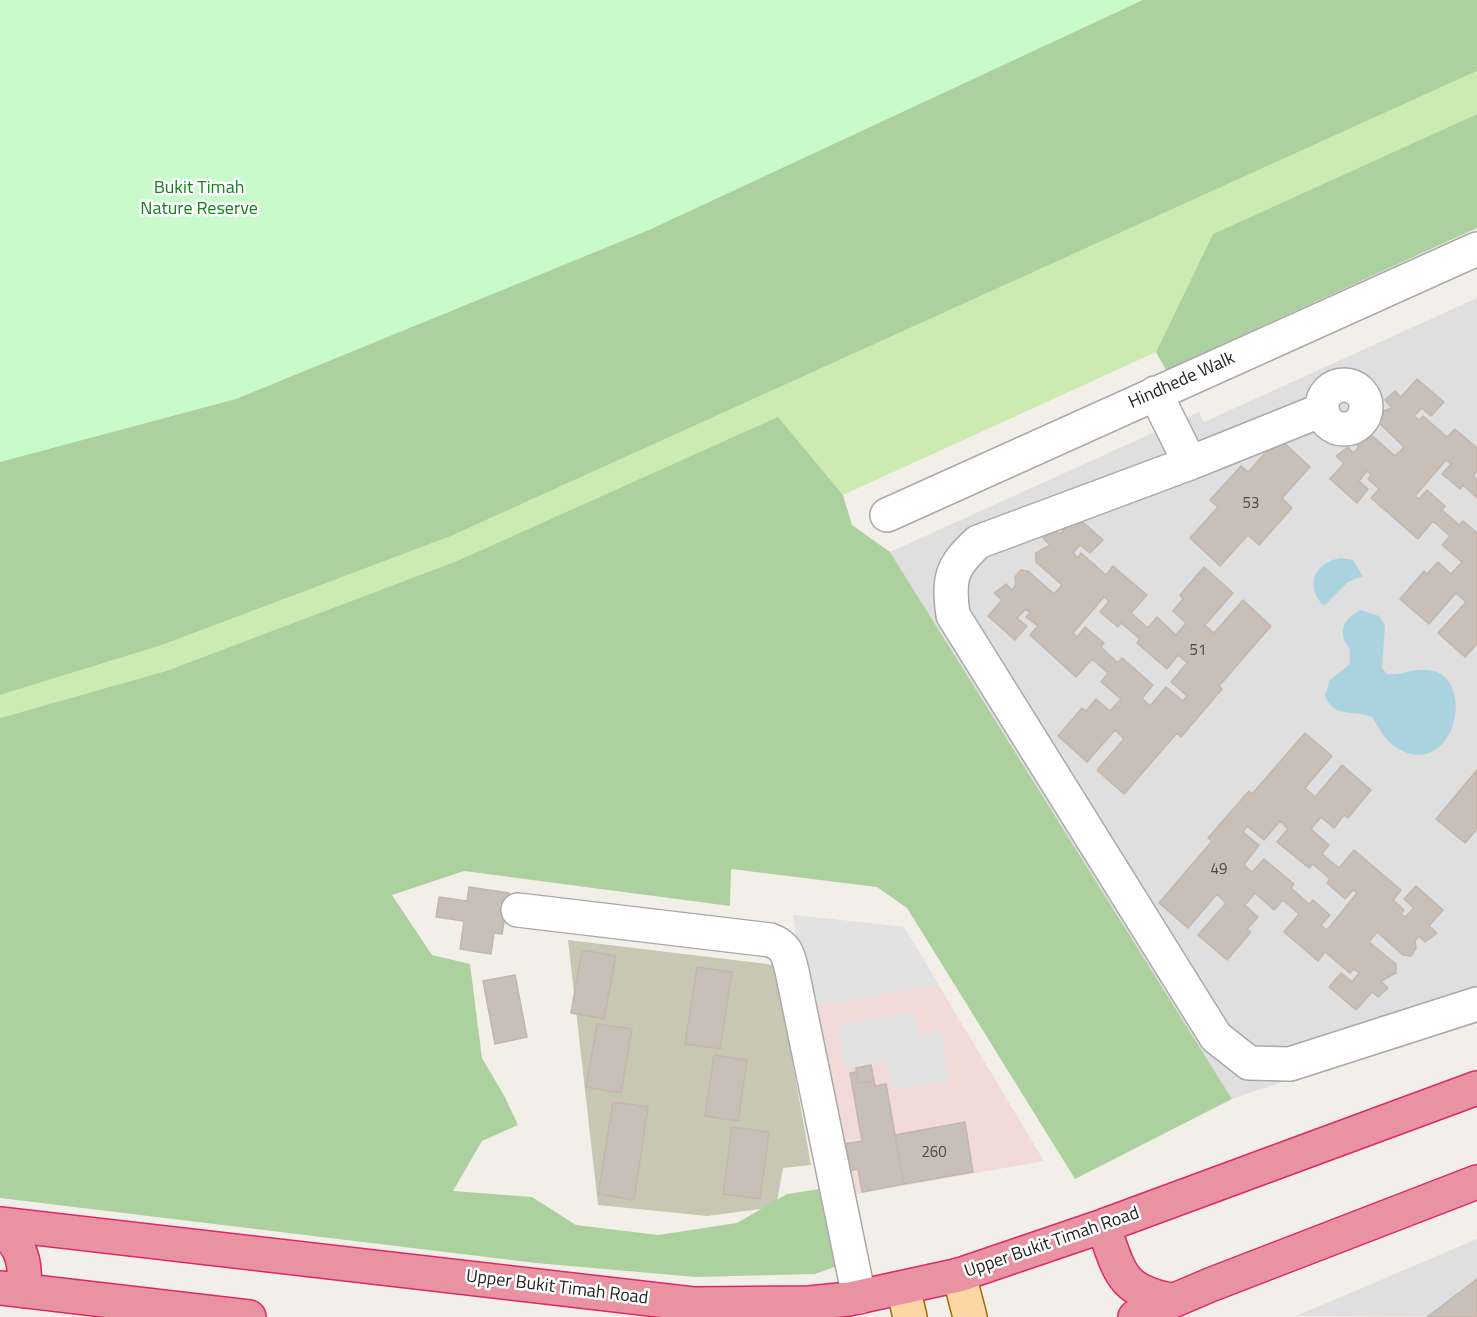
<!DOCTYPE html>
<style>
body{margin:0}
canvas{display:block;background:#f2efe9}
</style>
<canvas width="1477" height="1317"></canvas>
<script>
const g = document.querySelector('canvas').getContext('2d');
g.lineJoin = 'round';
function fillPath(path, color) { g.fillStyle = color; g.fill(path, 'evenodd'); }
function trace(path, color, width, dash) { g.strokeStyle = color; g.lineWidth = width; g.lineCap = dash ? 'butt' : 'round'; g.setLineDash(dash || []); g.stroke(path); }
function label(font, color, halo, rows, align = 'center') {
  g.font = font + ' "Titillium Web",sans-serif'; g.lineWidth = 5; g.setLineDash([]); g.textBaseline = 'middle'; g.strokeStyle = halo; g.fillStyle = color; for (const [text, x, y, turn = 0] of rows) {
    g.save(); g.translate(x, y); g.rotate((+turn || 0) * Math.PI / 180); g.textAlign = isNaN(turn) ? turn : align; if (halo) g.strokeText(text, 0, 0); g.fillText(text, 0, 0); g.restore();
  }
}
const residential = new Path2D(`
 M1477 298V1016L1232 1099 890 552 1199 412 1204 422Z
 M1477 1239V1317L1296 1316Z`);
const commercial = new Path2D(`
 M793 915 904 927 1044 1161 852 1195Z`);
const construction = new Path2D(`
 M568 940 775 965 811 1165 783 1168 776 1207 707 1216 598 1205Z`);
const grass = new Path2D(`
 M1477 71V114L1213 234 1156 352 843 495 778 418 457 561 166 671 0 718V695L162 645 451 536Z`);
const forest = new Path2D(`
 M0 0H1477V71L451 536 162 645 0 695Z
 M1477 114V228L1166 370 1156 352 1213 234Z
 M778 417 843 495 852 525 890 552 1232 1099 1075 1179 907 908 877 887 731 869 730 906 464 871 392 895 432 955 470 964 482 1058 505 1097 518 1125 482 1141 453 1191 532 1197 576 1225 658 1235 737 1223 787 1194 820 1189 840 1265 815 1274 696 1277 536 1263 0 1198V718L166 671 457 561Z`);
const park = new Path2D(`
 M0 0H1143L649 230 236 399 0 462Z`);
const parking = new Path2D(`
 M793 915 904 927 939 985 807 1007Z
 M914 1012 919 1034 941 1030 949 1081 892 1090 887 1061 845 1068 838 1025Z`);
const water = new Path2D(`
 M1341 558 1353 560 1363 576 1348 582 1324 606C1304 586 1314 562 1341 558Z
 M1360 610 1379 616 1385 625 1382 668 1387 674C1405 676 1414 665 1437 672 1477 690 1449 784 1394 746 1384 739 1379 727 1372 717 1353 709 1335 719 1325 696L1330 680 1350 664V649C1337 633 1342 620 1360 610Z`);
const building = new Path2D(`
 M1417 379 1444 402 1431 416 1422 408 1414 416 1419 420 1423 416 1447 437 1455 429 1477 448V471L1473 476 1477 479V498L1463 485 1460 489 1442 474 1451 464 1446 460 1415 496 1419 499 1427 490 1445 506 1442 510 1459 525 1463 521 1477 533V644L1465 657 1438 633 1466 602 1456 593 1429 624 1400 599 1424 571 1427 574 1438 562 1451 574 1462 562 1442 545 1450 536 1433 521 1418 539 1371 498 1379 489 1368 479 1371 475 1367 471 1359 481 1368 489 1357 503 1330 479 1344 463 1336 456 1348 447 1353 453 1358 448 1356 440 1362 433 1370 434 1395 456 1404 447 1376 420 1381 412 1392 408 1385 400 1395 391 1401 397Z
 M1279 438 1310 467 1282 498 1292 508 1259 545 1248 535 1220 566 1190 538 1218 507 1210 500 1241 466 1248 472Z
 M1076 516 1103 540 1090 553 1080 545 1073 553 1078 558 1081 553 1106 575 1113 566 1147 595 1131 613 1148 628 1157 617 1176 635 1186 623 1173 611 1183 599 1180 595 1204 567 1233 593 1205 625 1214 633 1243 600 1271 626 1219 686 1222 689 1181 737 1177 733 1124 794 1097 770 1124 739 1115 730 1087 762 1058 736 1082 708 1086 711 1096 699 1110 711 1121 699 1101 682 1108 673 1092 659 1076 677 1030 635 1038 626 1026 617 1030 613 1026 609 1017 618 1027 626 1015 640 988 616 1002 600 994 593 1006 584 1012 590 1016 585 1015 577 1021 570 1028 571 1054 594 1062 585 1036 562V553L1050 545 1043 538 1054 529 1060 534ZM1104 597 1109 601 1100 612 1118 627 1121 623 1140 639 1137 643 1167 669 1178 655 1187 663 1171 682 1187 696 1183 701 1166 687 1150 706 1142 698 1153 685 1122 658 1118 663 1101 647 1104 643 1085 627 1077 637 1073 633Z
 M1305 733 1332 756 1305 788 1315 797 1342 765 1371 790 1348 818 1344 815 1334 828 1321 817 1311 829 1329 845 1322 854 1339 868 1354 850 1401 890 1393 900 1404 910 1401 914 1405 917 1414 908 1404 899 1416 886 1443 910 1429 926 1437 933 1425 942 1419 936 1415 941 1416 948 1411 956 1403 955 1377 932 1369 942 1396 964V973L1381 981 1388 988 1378 997 1372 992 1356 1010 1329 987 1341 973 1352 982 1359 973 1354 969 1350 973 1325 952 1318 961 1284 932 1299 914 1283 900 1274 910 1255 893 1245 905 1258 917 1247 929 1251 932 1227 960 1198 935 1226 903 1217 894 1188 928 1159 903 1212 841 1208 838 1249 791 1252 794ZM1280 821 1288 829 1277 842 1309 868 1313 864 1330 879 1327 883 1345 899 1353 890 1357 893 1327 930 1321 925 1330 915 1313 900 1309 904 1291 888 1294 884 1264 859 1252 872 1244 865 1259 845 1243 832 1247 826 1264 840Z
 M1477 770V829L1465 843 1436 819Z
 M469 887 509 893 502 934 494 933 491 954 460 949 464 921 436 917 439 897 467 901Z
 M582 950 616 956 604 1019 571 1013Z
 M697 967 732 972 720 1049 685 1044Z
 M515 975 527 1037 495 1044 483 981Z
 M597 1024 632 1029 621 1093 586 1087Z
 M714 1055 747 1060 738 1121 705 1116Z
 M871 1065 874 1081 858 1083 856 1068Z
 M857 1072 858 1083 874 1081 875 1086 886 1084 904 1184 862 1192 858 1169 848 1171 844 1144 862 1141 850 1073Z
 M613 1102 648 1107 634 1200 598 1194Z
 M965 1122 973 1172 904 1184 895 1135Z
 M732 1127 769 1132 760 1199 723 1194Z
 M1477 1279V1317H1427Z`);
const minor = new Path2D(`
 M1322 407a22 22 0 1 1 44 0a22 22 0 1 1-44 0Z
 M1155 393 1190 463
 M1322 410 1190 463 978 542C951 567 948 578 953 615L1216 1037 1249 1063 1290 1064 1477 1004
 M887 515 1477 249
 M518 910 770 940C787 946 788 955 792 971L859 1297`);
const major = new Path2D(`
 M959 1275 970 1317
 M903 1288 910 1317`);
const highway = new Path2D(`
 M0 1224 693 1304 809 1303 849 1299 959 1275 1103 1226 1477 1088
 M1103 1226C1120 1271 1119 1290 1171 1300
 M0 1230C23 1243 26 1266 24 1291
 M0 1288 249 1317
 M1135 1317 1210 1285 1477 1182`);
const numberNames = [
 ["53",1251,504],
 ["51",1198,651],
 ["49",1219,870],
 ["260",934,1153]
];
const parkNames = [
 ["Bukit Timah",199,189],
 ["Nature Reserve",199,210]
];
const streetNames = [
 ["Hindhede Walk",1182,381,-24],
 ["Upper Bukit Timah Road",1052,1243,-19],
 ["Upper Bukit Timah Road",557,1288,7]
];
fillPath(residential, '#e0dfdf');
fillPath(commercial, '#f2dad9');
fillPath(construction, '#c7c7b4');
fillPath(grass, '#cdebb0');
fillPath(forest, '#add19e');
fillPath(park, '#c8facc');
fillPath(parking, '#e2e2e2');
fillPath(water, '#aad3df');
fillPath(building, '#c7bfb8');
trace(building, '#c4b6ab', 1.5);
trace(minor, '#a9a9a9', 36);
trace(major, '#a06b00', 36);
trace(highway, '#dc2a67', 36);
trace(minor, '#fff', 33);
trace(major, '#fcd6a4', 33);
trace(highway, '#e892a2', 33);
label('15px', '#4b4948', null, numberNames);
label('18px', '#0c8416', '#fff', parkNames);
label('18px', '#222', '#fff', streetNames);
</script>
